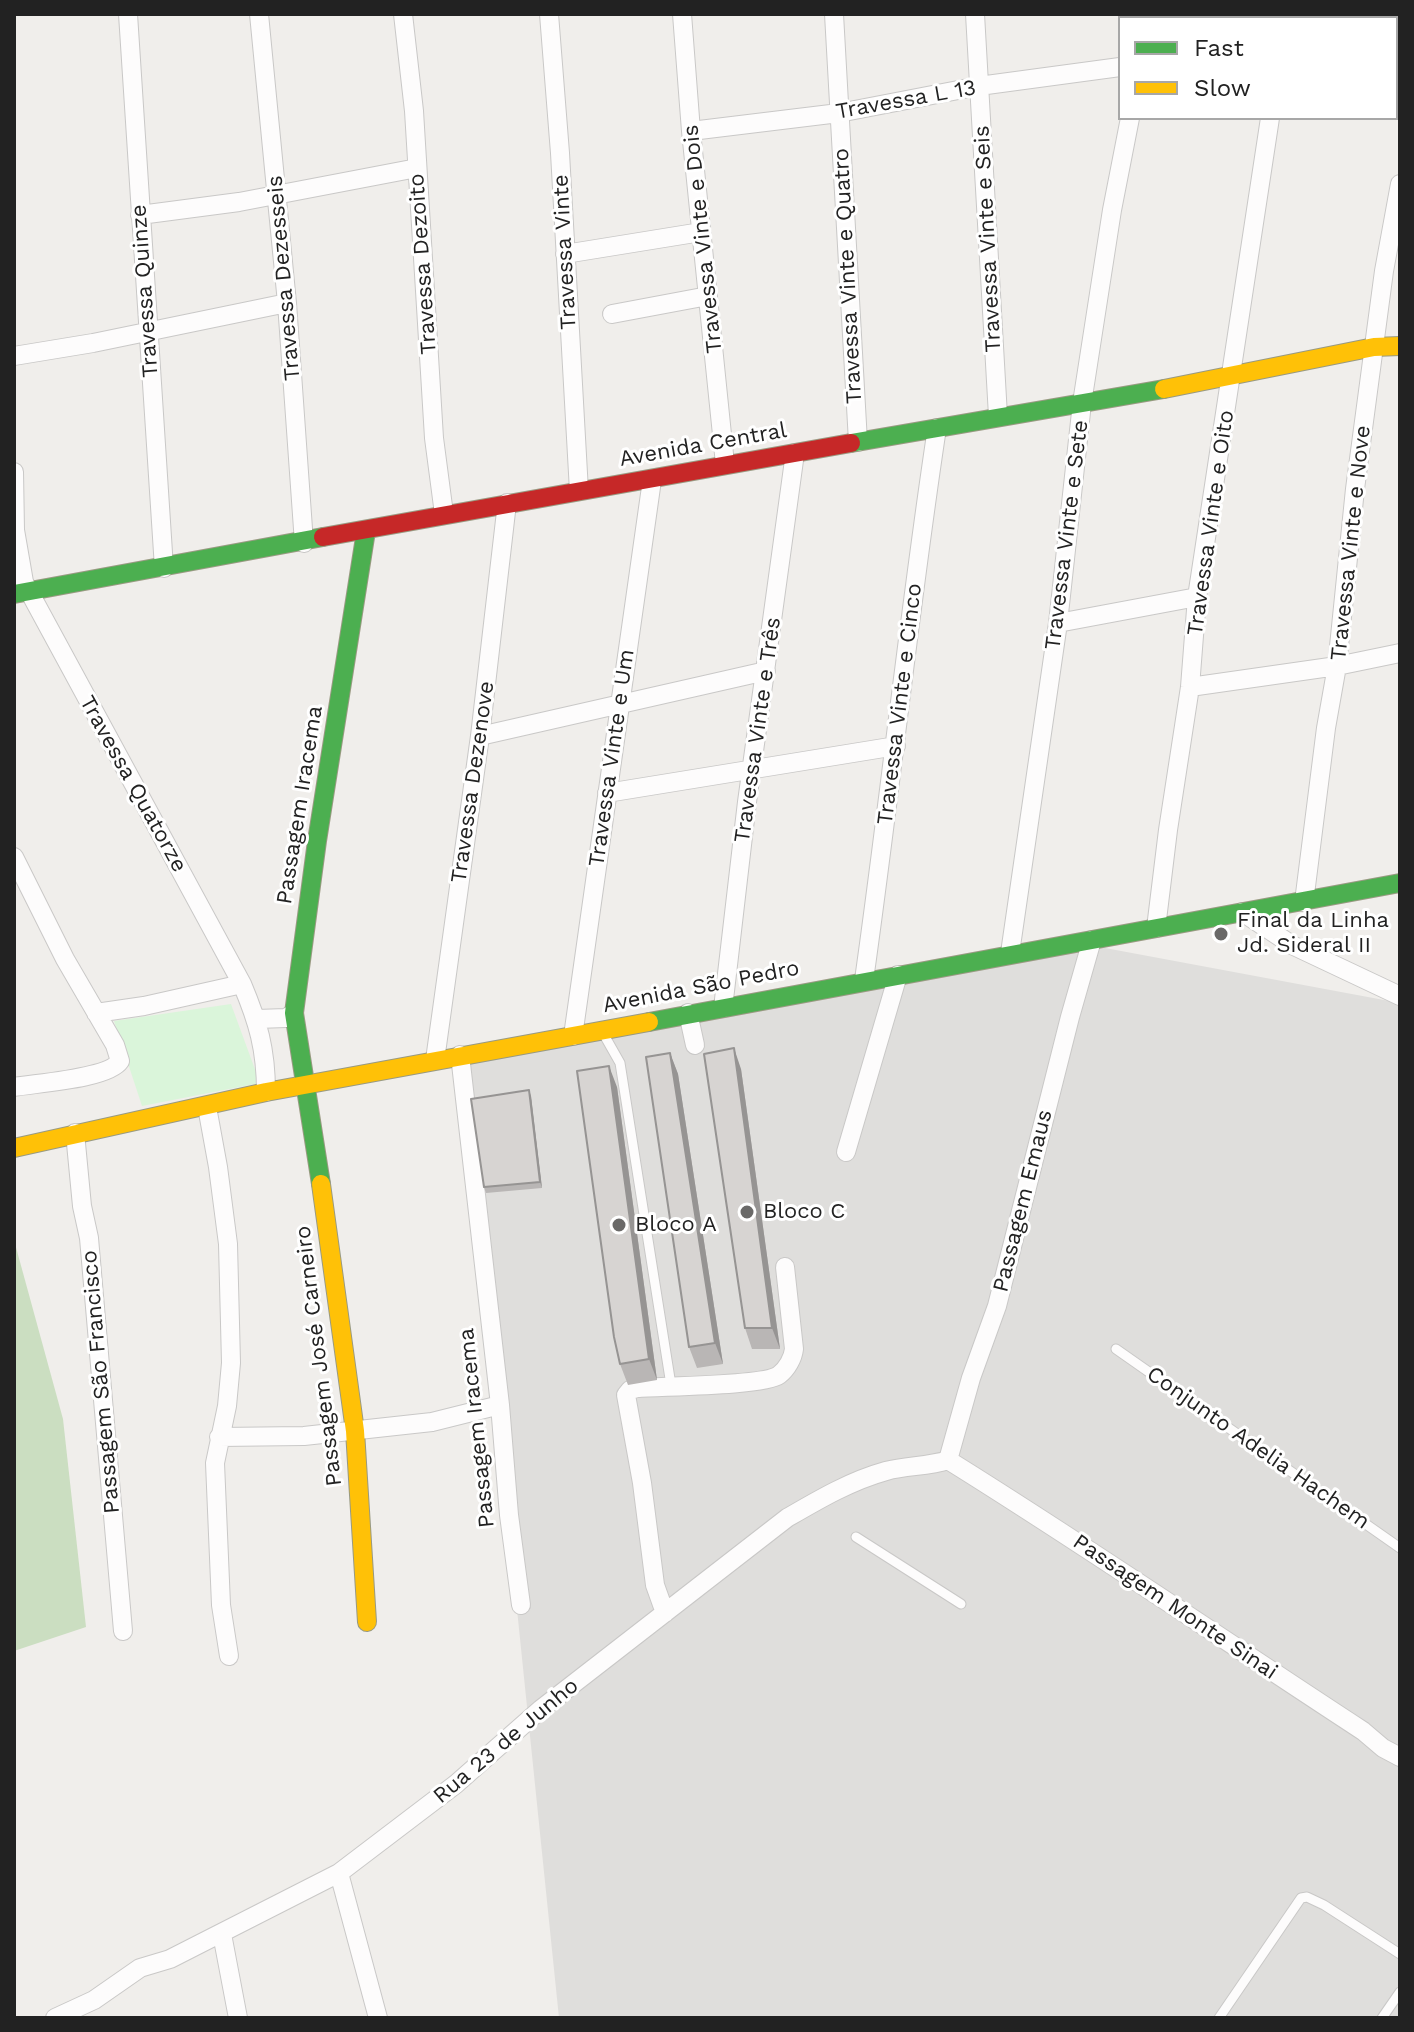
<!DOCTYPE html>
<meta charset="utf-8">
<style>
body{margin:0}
#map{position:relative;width:1414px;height:2032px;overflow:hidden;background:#f0eeeb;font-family:"Work Sans",sans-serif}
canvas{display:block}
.frame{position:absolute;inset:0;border:16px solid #222;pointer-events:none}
.legend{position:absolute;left:1118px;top:16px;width:280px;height:104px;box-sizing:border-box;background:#fff;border:2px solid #a7a7a7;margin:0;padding:10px 14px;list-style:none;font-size:24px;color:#222}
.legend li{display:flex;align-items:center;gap:16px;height:40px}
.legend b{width:40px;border:2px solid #a7a7a7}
</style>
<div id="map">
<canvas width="1414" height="2032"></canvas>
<div class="frame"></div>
<ul class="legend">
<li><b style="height:10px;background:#4caf50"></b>Fast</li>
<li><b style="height:10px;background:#ffc107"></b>Slow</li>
</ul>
</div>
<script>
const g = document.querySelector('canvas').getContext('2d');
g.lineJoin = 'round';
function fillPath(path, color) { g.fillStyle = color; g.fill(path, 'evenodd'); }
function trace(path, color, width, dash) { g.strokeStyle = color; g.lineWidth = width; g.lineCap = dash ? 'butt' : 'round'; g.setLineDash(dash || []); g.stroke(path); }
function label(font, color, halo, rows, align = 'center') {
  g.font = font + ' "Work Sans",sans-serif'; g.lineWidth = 6; g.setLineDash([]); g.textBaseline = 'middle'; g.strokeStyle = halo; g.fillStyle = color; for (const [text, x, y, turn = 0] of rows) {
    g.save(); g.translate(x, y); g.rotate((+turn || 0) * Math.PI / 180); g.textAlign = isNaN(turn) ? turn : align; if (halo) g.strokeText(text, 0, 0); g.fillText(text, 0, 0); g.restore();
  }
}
const residential = new Path2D(`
 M1089 945 1400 1003V2018H559L460 1055Z`);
const forest = new Path2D(`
 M14 1240 63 1419 86 1627 14 1651Z`);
const park = new Path2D(`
 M231 1004 260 1083 142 1106 114 1021Z`);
const lane = new Path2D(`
 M603 1033 620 1063 671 1385
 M1116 1349 1400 1548
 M856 1537 961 1604
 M1219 2018 1301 1898 1307 1897 1324 1905 1400 1954
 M1382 2018 1400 1992`);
const street = new Path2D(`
 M128 14 164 568
 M259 14 287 303 304 543
 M403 14 414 111 434 438 444 514
 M549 14 560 153 579 491
 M682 14 691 131 725 464
 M834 14 858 442
 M975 14 998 416
 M1148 18V14
 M1286 18V14
 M1396 44 1400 43
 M691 131 839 113 979 86 1120 67
 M140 215 239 202 417 168
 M565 254 701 232
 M612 314 708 296
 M14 356 93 343 287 303
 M14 472 15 530 24 582 242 984C258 1022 266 1049 266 1092
 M1058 623 1197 597
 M1190 687 1337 666 1400 653
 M480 736 766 671
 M607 793 896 746
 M14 857 65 959 115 1045 120 1061C108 1079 36 1083 14 1087
 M1304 902 1326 728 1337 666 1355 489 1384 271 1400 184
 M1242 912 1292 945 1400 996
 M1156 928 1168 830 1190 687 1197 597 1270 118
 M1010 953 1058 623 1082 403 1112 210 1130 118
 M864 980C890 796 909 612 937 428
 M723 1008 747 802 795 453
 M96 1013 144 1006 242 984
 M688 1013 695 1045
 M257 1019 286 1018 294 1013
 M573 1036 652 480
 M460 1055 500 1405 509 1515 521 1605
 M435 1060 480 736 507 503
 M207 1107 218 1167 228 1244 231 1363 227 1406 215 1463 221 1605 229 1656
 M75 1133 82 1206 89 1238 123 1631
 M846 1152 898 975
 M219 1437 304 1436 432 1422 500 1405
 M948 1460C1088 1547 1225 1641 1363 1731L1383 1748 1400 1757
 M948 1460 971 1378 997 1306 1070 1017 1092 940
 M665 1613 655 1585 642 1483 626 1395 630 1390 637 1388C664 1386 764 1386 779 1375 787 1369 793 1358 794 1349L785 1267
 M339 1873 378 2018
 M222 1934 238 2018
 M55 2018 94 2000 140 1968 170 1959 339 1873 456 1784 541 1709 787 1518C818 1500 850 1481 886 1471 907 1465 927 1467 948 1460`);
const fast = new Path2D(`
 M851 443 1164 389
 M14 594 323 537
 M649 1022 1400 883
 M321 1184 294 1013 317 841 366 531`);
const slow = new Path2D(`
 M1164 389 1374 347 1400 346
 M14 1148 266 1092 649 1022
 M321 1184 355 1431 367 1622`);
const jam = new Path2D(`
 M323 537 851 443`);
const wall = new Path2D(`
 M670 1053 678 1074 723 1364 697 1368 689 1347Z
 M741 1069 780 1349H752L745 1328Z
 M617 1087 657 1380 628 1385 620 1364Z
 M531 1096 542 1188 486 1193 484 1187Z`);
const shadedWall = new Path2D(`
 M734 1048 741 1069 780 1349 772 1328Z
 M670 1053 678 1074 723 1364 715 1343Z
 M609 1066 617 1087 657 1380 649 1359Z
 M529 1090 531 1096 542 1188 540 1182Z`);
const building = new Path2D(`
 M734 1048 772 1328H745L704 1054Z
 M670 1053 715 1343 689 1347 646 1057Z
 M609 1066 649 1359 620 1364 614 1337 577 1071Z
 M529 1090 540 1182 484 1187 471 1099Z`);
const markers = [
 [1221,934,8,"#6a6968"],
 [747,1212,8,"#6a6968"],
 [619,1225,8,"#6a6968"]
];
const streetNames = [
 ["Travessa L 13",906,100,-10],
 ["Travessa Vinte e Dois",703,239,-96],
 ["Travessa Vinte e Seis",988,239,-93],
 ["Travessa Vinte",565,252,-93],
 ["Travessa Dezoito",423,264,-94],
 ["Travessa Vinte e Quatro",848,276,-93],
 ["Travessa Dezesseis",284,278,-95],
 ["Travessa Quinze",145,291,-94],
 ["Avenida Central",703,445,-10],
 ["Travessa Vinte e Oito",1211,523,-82],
 ["Travessa Vinte e Sete",1067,535,-83],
 ["Travessa Vinte e Nove",1351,543,-84],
 ["Travessa Vinte e Cinco",900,704,-83],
 ["Travessa Vinte e Três",758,730,-82],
 ["Travessa Vinte e Um",612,758,-82],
 ["Travessa Dezenove",473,782,-82],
 ["Travessa Quatorze",133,784,61],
 ["Passagem Iracema",300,805,-81],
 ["Avenida São Pedro",701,987,-11],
 ["Passagem Emaus",1023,1201,-76],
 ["Passagem José Carneiro",319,1356,-97],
 ["Passagem São Francisco",101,1382,-95],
 ["Passagem Iracema",477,1428,-96],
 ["Conjunto Adelia Hachem",1258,1448,35],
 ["Passagem Monte Sinai",1175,1607,34],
 ["Rua 23 de Junho",506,1741,-40]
];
const poiNames = [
 ["Final da Linha",1237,921],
 ["Jd. Sideral II",1237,946],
 ["Bloco C",763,1212],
 ["Bloco A",635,1225]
];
fillPath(residential, '#dfdedc');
fillPath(forest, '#cbdec1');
fillPath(park, '#daf5da');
trace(lane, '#c9c8c7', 11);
trace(street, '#c9c8c7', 20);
trace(fast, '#999a82', 20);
trace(slow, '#999a82', 20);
trace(jam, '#999a82', 20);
trace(lane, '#fdfcfc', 9);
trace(street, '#fdfcfc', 18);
trace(fast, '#4caf50', 18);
trace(slow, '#ffc107', 18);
trace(jam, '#c62828', 18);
fillPath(wall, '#b9b6b5');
fillPath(shadedWall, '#969493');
fillPath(building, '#d7d4d2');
trace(building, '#969493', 2);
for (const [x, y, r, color] of markers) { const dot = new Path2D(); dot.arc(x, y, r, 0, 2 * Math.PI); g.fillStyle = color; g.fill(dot); trace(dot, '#fff', 3); }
label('22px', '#222', '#fff', streetNames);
label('22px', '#222', '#fff', poiNames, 'left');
</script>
